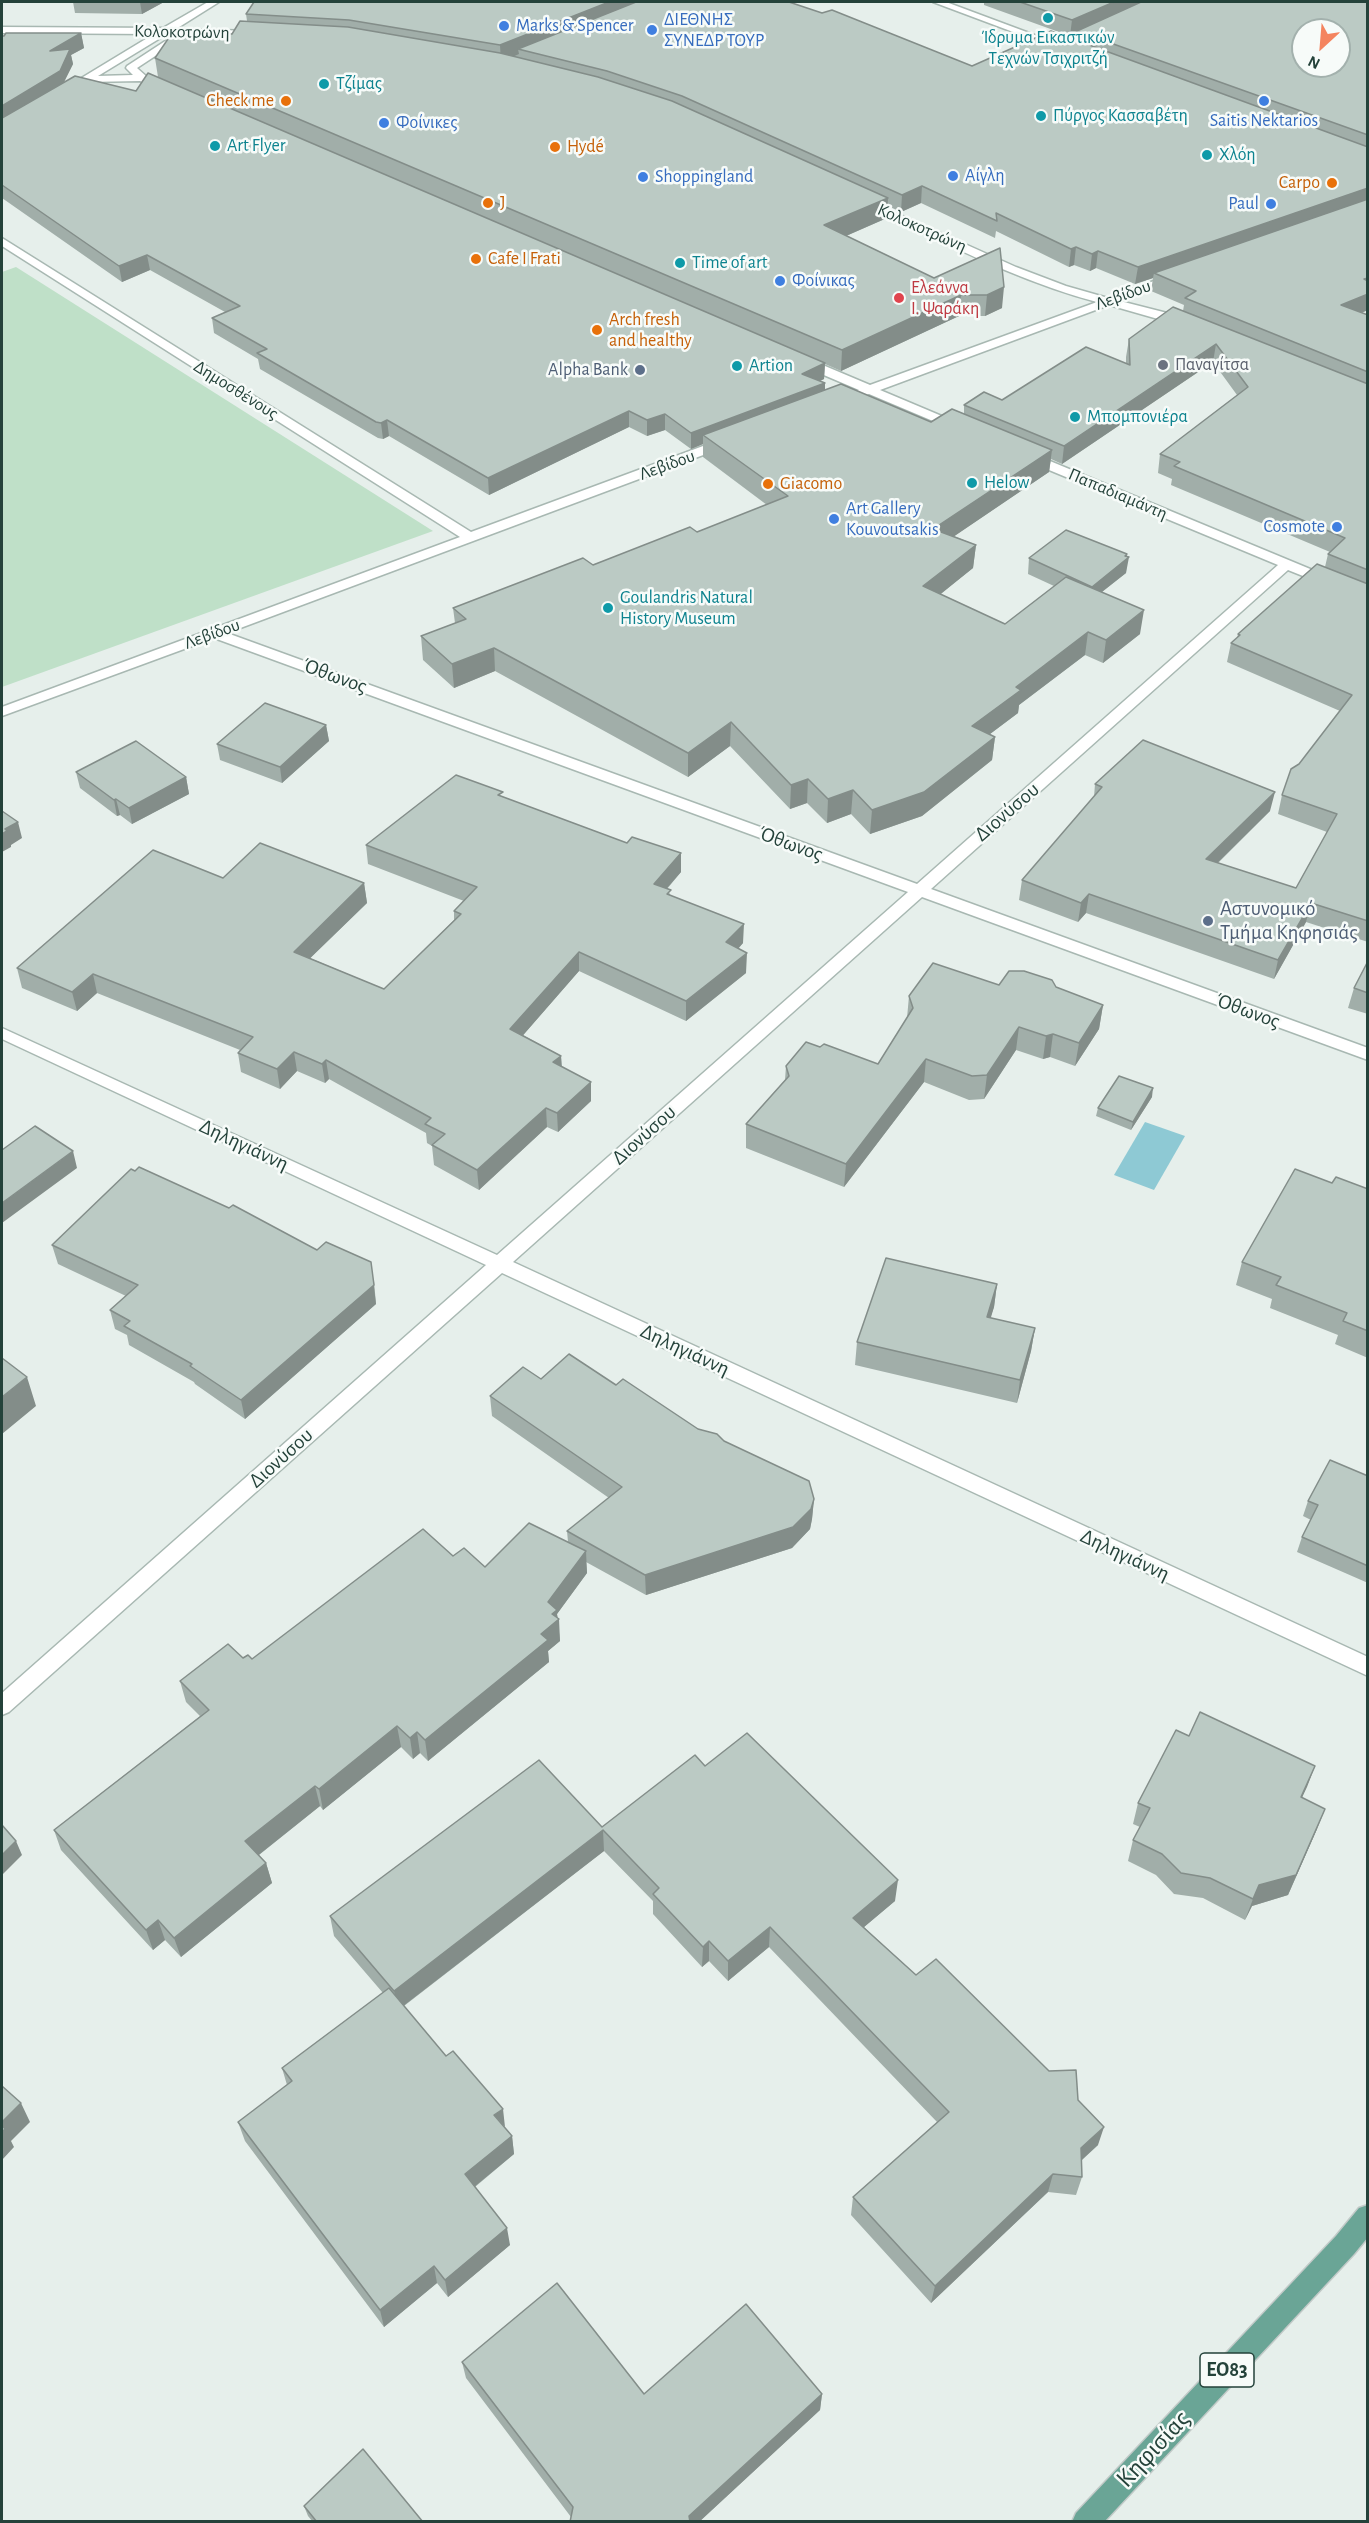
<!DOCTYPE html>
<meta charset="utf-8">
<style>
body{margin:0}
#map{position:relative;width:1369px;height:2523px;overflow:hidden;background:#e6efeb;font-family:"Alegreya Sans",sans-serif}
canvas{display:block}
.frame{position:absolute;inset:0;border:3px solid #24423a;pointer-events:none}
.north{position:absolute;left:1291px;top:18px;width:60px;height:60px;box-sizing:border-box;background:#f7fbf9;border:2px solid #a3b1ad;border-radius:50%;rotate:206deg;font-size:16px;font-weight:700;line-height:24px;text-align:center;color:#24423a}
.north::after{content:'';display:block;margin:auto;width:21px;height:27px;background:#f4845f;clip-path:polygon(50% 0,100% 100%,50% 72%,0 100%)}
</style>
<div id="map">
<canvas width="1369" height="2523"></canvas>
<div class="frame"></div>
<div class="north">N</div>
</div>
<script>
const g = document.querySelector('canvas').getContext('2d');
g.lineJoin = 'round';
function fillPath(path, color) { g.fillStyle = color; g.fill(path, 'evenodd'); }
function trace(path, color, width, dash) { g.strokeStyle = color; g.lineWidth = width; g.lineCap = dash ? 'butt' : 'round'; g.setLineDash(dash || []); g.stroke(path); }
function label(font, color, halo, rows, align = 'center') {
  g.font = font + ' "Alegreya Sans",sans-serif'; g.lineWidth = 5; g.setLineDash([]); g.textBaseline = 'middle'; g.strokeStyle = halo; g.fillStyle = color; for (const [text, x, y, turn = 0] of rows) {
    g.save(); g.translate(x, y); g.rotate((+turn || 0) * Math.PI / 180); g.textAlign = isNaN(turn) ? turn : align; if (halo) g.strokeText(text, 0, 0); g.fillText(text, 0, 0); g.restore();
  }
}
const green = new Path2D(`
 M16 267 433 531 2 687V272Z`);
const water = new Path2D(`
 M1145 1122 1185 1136 1154 1190 1114 1175Z`);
const minor = new Path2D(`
 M208 2H219L176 29 256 31 261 34 256 37 187 35 137 68 146 76 168 86V90L164 91 140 81 87 82 69 93 60 91 154 34 2 33V27L163 28ZM167 34H176L127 66 126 68 133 75 98 76Z
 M933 2H946L1064 46 1056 48Z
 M865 199 1016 267 1066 286 1108 298 1170 275H1178V279L1120 301 1175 315 1192 323 1186 327 1109 305 880 390 963 425 965 428 963 431 959 432 869 394 843 404H835V398L859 390 798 364V358H806L870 385 1097 302C1014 280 938 239 861 204V200Z
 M2 238 471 532 722 439H730L732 442 730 445 227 633 917 884 1278 565 1025 460 1023 457 1025 454H1033L1368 593V602L1288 570 931 889 1368 1048V1060L922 897 513 1262 1368 1657V1676L502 1273 9 1712 2 1715V1693L486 1265 2 1039V1028L497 1255 908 892 214 638 2 716V707L460 537 2 246Z`);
const major = new Path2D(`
 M1368 2205V2237L1354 2254 1104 2522H1072L1076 2513 1336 2236 1359 2208Z`);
const wall = new Path2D(`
 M73 2H164L142 14 75 13Z
 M254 2 972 66 1076 40V33L1070 36 984 5V2H1368V310L1361 313 1368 315V942L1306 922 1274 979 1086 913 1078 922 1019 900 1022 880 1094 797 1095 784 1270 811 1218 863 1296 888 1327 832 1278 814 1282 795 1299 764 1340 711 1227 662 1231 643 1237 638 1238 634 1325 567 1328 554 1330 552 1171 485 1172 479 1158 473 1160 454 1237 395 1213 362 1062 464 1051 459 1049 472 954 536 976 545 973 568 940 594 1005 624 1054 586 1028 574 1029 558 1127 554 1126 573 1102 592 1140 634 1103 663 1085 655 1019 705 1018 713 990 734 995 737 992 760 922 816 870 834 851 814 827 823 807 803 790 809 730 746 688 777 495 671 454 688 423 660 421 636 455 623 453 608 697 532 767 505 703 457V444L691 449 665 430 647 436 629 427 489 495 389 436 383 439 378 438 260 369 258 359 214 333 212 318 225 312 150 270 122 282 2 198V36L81 33 84 48 71 55 73 64 64 82 136 91 158 77 155 58 232 34 247 21 246 14ZM921 203 995 238 996 231 1069 267 1074 265 1090 271 1096 268 1135 284 1153 278 1151 291 1184 305 1183 311 1129 339 1126 357V363L1002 400 964 405V414L931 422 825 390V383L820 381 824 379 825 364 841 371 959 316H985L1002 308 1000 248 934 278 846 236 887 218 888 206 901 212Z
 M326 725 329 741 282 783 220 760 217 744Z
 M76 772 186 777 189 794 132 824 120 815 117 816 80 788Z
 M503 797 627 843 681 853V872L667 889 671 896 743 943 738 949 746 973 686 1021 579 971 523 1035 561 1056 562 1067 591 1082V1101L558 1132 547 1127 479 1190 434 1165 432 1146 427 1143 426 1133 329 1079 325 1083 297 1071 280 1089 241 1072 238 1053 240 1050 97 993 77 1011 22 988 17 968 223 878 364 883 367 903 310 958 384 989 454 920V911L464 901 368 864 366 845Z
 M1368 961V1014L1348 1008 1354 988Z
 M999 985 1056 987 1103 1005 1099 1029 1075 1066 1050 1057 1043 1059 1016 1050 984 1099 969 1100 924 1082 844 1187 746 1148V1124L785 1080 786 1066 878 1064 907 1018 909 996Z
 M1152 1097 1131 1130 1096 1116 1098 1108Z
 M135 1171 374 1281 376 1304 245 1419 195 1384 194 1382 129 1345 127 1335 115 1329 110 1310 126 1296 58 1264 52 1245Z
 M1332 1183 1368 1189V1358L1335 1344 1338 1335 1270 1308 1272 1299 1236 1285 1242 1262Z
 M997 1284 994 1307 990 1318 1035 1328 1031 1351 1017 1403 855 1365 857 1342Z
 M541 1379 616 1385 698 1429 724 1441 814 1499 812 1519 810 1529 792 1548 646 1595 586 1562 587 1573 557 1614 560 1641 548 1651 549 1662 428 1761 420 1753 413 1759 401 1747 323 1810 320 1806 259 1855 266 1863 272 1883 181 1957 165 1940 153 1950 61 1850 54 1830 200 1716 186 1702 180 1681 243 1658 252 1659 453 1556 485 1567 568 1542 567 1531 609 1498 492 1416 490 1396Z
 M1368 1476V1583L1297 1552 1302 1537 1311 1520 1303 1516 1308 1501Z
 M1189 1736 1315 1766 1302 1797 1317 1829 1288 1895 1252 1906 1245 1920 1203 1898 1174 1894 1156 1875 1128 1861 1133 1840 1140 1827 1133 1824 1138 1803Z
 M705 1766 895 1901 864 1927 916 1975 1078 2100 1098 2145 1081 2161 1082 2177 1076 2195 1048 2192 931 2303 851 2215 853 2197 937 2122 769 1947 728 1981 709 1961 702 1967 653 1914V1901L604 1851 404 2006 512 2136 514 2154 475 2187 510 2245 448 2297 437 2283 384 2327 245 2141 238 2122 287 2085 282 2068 383 1993 334 1936 330 1916 602 1827Z
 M462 2362 644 2394H822L820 2410 699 2522H570L571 2517 466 2378Z
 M304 2506 423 2522H313L308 2516Z`);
const shadedWall = new Path2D(`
 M140 2H164L142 14Z
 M609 2H648L518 49 519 54 501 62 500 45Z
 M1114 2H1149L1077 31 1076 33 1070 36 1072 20Z
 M81 33 84 48 71 55 73 64 62 86 2 123V106L50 51Z
 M922 186 921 203 901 212 902 195Z
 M1368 188V204L1154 273 1153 278 1135 284 1138 267Z
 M888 198 887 218 823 246 824 225Z
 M1076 247 1074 265 1069 267 1071 249Z
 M1098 251 1096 268 1090 271 1092 254Z
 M147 255 150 270 122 282 119 266Z
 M1004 287 1002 308 985 316 987 295Z
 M1368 294V310L1337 323 1341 305Z
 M961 295 959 316 841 371 842 350Z
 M1216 344 1213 362 1062 464 1064 446Z
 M825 363 824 379 802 389V374Z
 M825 383V399L703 435V444L691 449V433Z
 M629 411V427L489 495 488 478Z
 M665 414V430L647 436V420Z
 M387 420 389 436 383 439 381 423Z
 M1052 450 1049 472 931 552 933 529Z
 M976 545 973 568 921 610 923 586Z
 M1127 554 1126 559 1129 557 1126 573 1089 602 1092 587Z
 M1144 610 1140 634 1103 663 1106 640Z
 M1088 632 1085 655 1019 705 1018 713 970 749 972 726 1016 687Z
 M494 648 495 671 454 688 452 664Z
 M731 722 730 746 688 777V753Z
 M326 725 329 741 282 783 280 767Z
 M995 737 992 760 922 816 870 834 872 810Z
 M186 777 189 794 132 824 129 808Z
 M808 779 807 803 790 809 791 785Z
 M853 790 851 814 827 823 828 799Z
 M1275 792 1270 811 1202 878 1206 859Z
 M116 799 120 815 117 816 114 800Z
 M18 822 22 838 11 845V847L2 852V834L5 829Z
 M681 853V872L654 903V884Z
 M364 883 367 903 297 971 294 952Z
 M1089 894 1086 913 1078 922 1081 903Z
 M1311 903 1306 922 1274 979 1278 960Z
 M744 924 743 943 726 962V942Z
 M579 952V971L512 1048 510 1029Z
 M747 953 746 973 686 1021V1001Z
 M93 974 97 993 77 1011 72 992Z
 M1103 1005 1099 1029 1075 1066 1079 1043Z
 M1019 1027 1016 1050 984 1099 987 1075Z
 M1053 1034 1050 1057 1043 1059 1046 1036Z
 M294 1052 297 1071 280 1089 277 1069Z
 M561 1056 562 1075 553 1062Z
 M926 1059 924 1082 844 1187 846 1164Z
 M326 1060 329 1079 325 1083 322 1064Z
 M591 1082V1101L558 1132 557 1113Z
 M1153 1088 1152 1097 1131 1130 1133 1122Z
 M546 1108 547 1127 479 1190 477 1170Z
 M73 1151 77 1168 2 1223V1203Z
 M371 1262 376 1304 245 1419 241 1400Z
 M997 1284 994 1307 984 1341 987 1317Z
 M1035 1328 1031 1351 1017 1403 1020 1380Z
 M27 1377 36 1406 2 1434V1397Z
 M814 1499 812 1519 810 1529 792 1548 646 1595 645 1575Z
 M586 1551 587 1573 557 1614 558 1620 559 1619 560 1641 548 1651 549 1662 428 1761 425 1740 541 1634 548 1602Z
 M397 1726 401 1747 323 1810 319 1789Z
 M417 1732 420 1753 413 1759 410 1738Z
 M1315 1766 1307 1787 1293 1817 1301 1797Z
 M315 1786 320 1806 251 1861 245 1841Z
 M1325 1809 1317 1829 1288 1895 1252 1906 1245 1920 1253 1899 1259 1885Z
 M603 1830 604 1851 398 2010 394 1991Z
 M16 1841 22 1855 2 1875V1855Z
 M266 1863 272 1883 181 1957 174 1938Z
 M898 1880 895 1901 851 1938 853 1918Z
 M158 1920 165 1940 153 1950 146 1930Z
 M770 1927 769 1947 728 1981V1961Z
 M709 1941V1961L702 1967 703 1947Z
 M21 2103 30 2122 11 2141 14 2147 2 2160V2122Z
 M503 2109 505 2127 494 2115Z
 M1104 2127 1098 2145 1075 2166 1081 2148Z
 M512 2136 514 2154 468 2192 465 2174Z
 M1053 2174 1048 2192 931 2303 935 2286Z
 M507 2228 510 2245 448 2297 445 2280Z
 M434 2266 437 2283 384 2327 380 2310Z
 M822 2394 820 2410 699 2522H689V2516Z`);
const building = new Path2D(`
 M254 2H609L500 45 349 20 246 14Z
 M636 2H789L822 13 832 10 972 66 1051 31 1368 147V188L1138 267 1098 251 1092 254 1076 247 1071 249 996 213 997 221 922 186 902 195 682 96 607 71 518 49Z
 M1020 2H1114L1072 20Z
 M1141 2H1368V135L1077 31ZM1303 30H1339V66H1303Z
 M240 21 348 27 500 53 598 77 672 101 888 198 824 225 934 278 1000 248 1004 287 987 295H961L842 350 155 58 170 36 210 33 232 34Z
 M6 33H81L50 51 70 49 60 71 2 106V36H4Z
 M148 73 825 363 802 374 825 383 691 433 665 414 647 420 629 411 488 478 387 420 381 423 376 422 257 353 267 349 212 318 240 306 147 255 119 266 2 185V118L75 76 136 91Z
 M1368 199V278L1364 279 1368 281V294L1341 305 1368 315V372L1185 298 1196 291 1154 273Z
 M1173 307 1368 384V570L1328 554 1345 538 1174 466 1180 462 1160 454 1248 387 1216 344 1064 446 964 405 984 392 1002 400 1086 347 1130 365 1129 339Z
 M841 384 931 422 952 409 1052 450 933 529 976 545 923 586 1005 624 1066 577 1144 610 1106 640 1088 632 1016 687 1021 690 972 726 995 737 924 792 872 810 853 790 828 799 808 779 791 785 731 722 688 753 494 648 452 664 421 636 466 619 453 608 583 558 593 565 690 527 697 532 788 496 703 435Z
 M1066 530 1127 554 1125 556 1129 557 1092 587 1029 558Z
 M1317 564 1368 584V921L1311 903 1278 960 1089 894 1081 903 1022 880 1102 787 1095 784 1143 740 1275 792 1206 859 1296 888 1337 814 1282 795 1291 769 1299 764 1352 695 1231 643 1240 635 1238 634Z
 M265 703 326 725 280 767 217 744Z
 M136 741 186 777 129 808 116 799 114 800 76 772Z
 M456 775 503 792 498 795 627 843 632 837 681 853 654 884 671 890 667 894 744 924 726 942 747 953 686 1001 579 952 510 1029 561 1056 553 1062 591 1082 557 1113 546 1108 477 1170 432 1145 445 1134 425 1124 431 1118 326 1060 322 1064 294 1052 277 1069 238 1053 253 1037 93 974 72 992 17 968 153 850 223 878 260 843 364 883 294 952 384 989 461 914 454 911 477 887 366 845Z
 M2 811 18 822 5 829 7 831 2 834Z
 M1368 961V993L1354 988Z
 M933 963 999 985 1009 971H1024L1052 980 1056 987 1103 1005 1079 1043 1053 1034 1046 1036 1019 1027 987 1075 972 1076 926 1059 846 1164 746 1124 789 1076 786 1066 806 1042 820 1047 824 1044 878 1064 913 1008 909 996Z
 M1119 1076 1153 1088 1133 1122 1098 1108Z
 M35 1126 73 1151 2 1203V1150Z
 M139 1167 229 1208 233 1205 317 1250 326 1242 371 1262 374 1285 241 1400 190 1366 192 1364 124 1326 130 1321 110 1310 138 1285 52 1245 131 1169 135 1171Z
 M1295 1169 1332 1183 1336 1177 1368 1189V1331L1343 1321 1347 1313 1276 1285 1281 1277 1242 1262Z
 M886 1258 997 1284 987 1317 1035 1328 1020 1380 857 1342Z
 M569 1354 616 1385 623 1379 698 1429 717 1434 724 1441 809 1481 814 1499 811 1509 793 1527 645 1575 567 1531 622 1487 490 1396 523 1367 541 1379Z
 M2 1358 27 1377 2 1397Z
 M1330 1460 1368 1476V1566L1302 1537 1318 1505 1308 1501Z
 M529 1523 586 1551 548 1602 557 1610 552 1614 559 1619 541 1634 548 1640 425 1740 417 1732 410 1738 397 1726 319 1789 315 1786 245 1841 266 1863 174 1938 158 1920 146 1930 54 1830 209 1710 180 1681 228 1644 243 1658 248 1655 252 1659 423 1529 453 1556 464 1548 485 1567Z
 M1200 1712 1315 1766 1301 1797 1325 1809 1296 1875 1259 1885 1253 1899 1210 1878 1181 1873 1162 1854 1133 1840 1150 1808 1138 1803 1176 1730 1189 1736Z
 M747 1733 898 1880 853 1918 916 1975 936 1959 1049 2071 1076 2070 1078 2100 1104 2127 1081 2148 1082 2177 1053 2174 935 2286 853 2197 949 2112 770 1927 728 1961 709 1941 703 1947 653 1894 659 1888 603 1830 394 1991 330 1916 539 1760 602 1827 695 1755 705 1766Z
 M2 1825 16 1841 2 1855Z
 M389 1988 446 2056 453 2051 503 2109 494 2115 512 2136 465 2174 507 2228 445 2280 434 2266 380 2310 238 2122 292 2081 282 2068Z
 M2 2086 21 2103 2 2122Z
 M2 2125 5 2129 2 2132Z
 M557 2283 644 2394 746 2304 822 2394 689 2516 690 2522H570L573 2507 462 2362Z
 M363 2449 423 2522H317L304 2506Z`);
const markers = [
 [1048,18,6,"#0f9aa8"],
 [504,26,6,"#3f7fe0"],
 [652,30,6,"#3f7fe0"],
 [324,84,6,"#0f9aa8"],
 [286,101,6,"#e8710a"],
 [1264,101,6,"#3f7fe0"],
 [1041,116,6,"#0f9aa8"],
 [384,123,6,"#3f7fe0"],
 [215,146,6,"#0f9aa8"],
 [555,147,6,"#e8710a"],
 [1207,155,6,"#0f9aa8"],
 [953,176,6,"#3f7fe0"],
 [643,177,6,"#3f7fe0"],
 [1332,183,6,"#e8710a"],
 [488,203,6,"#e8710a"],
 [1271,204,6,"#3f7fe0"],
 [476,259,6,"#e8710a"],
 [680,263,6,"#0f9aa8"],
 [780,281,6,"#3f7fe0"],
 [899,298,6,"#e0444e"],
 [597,330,6,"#e8710a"],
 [1163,365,6,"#6b7280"],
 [737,366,6,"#0f9aa8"],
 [640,370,6,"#5c6f8a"],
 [1075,417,6,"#0f9aa8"],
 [972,483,6,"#0f9aa8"],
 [768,484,6,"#e8710a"],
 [834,519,6,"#3f7fe0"],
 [1337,527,6,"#3f7fe0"],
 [608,608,6,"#0f9aa8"],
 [1208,921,6,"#5c6f8a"]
];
const farShopnames = [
 ["ΔΙΕΘΝΗΣ",664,20],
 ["ΣΥΝΕΔΡ ΤΟΥΡ",664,41],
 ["Marks & Spencer",516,26],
 ["Saitis Nektarios",1264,121,"center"],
 ["Φοίνικες",396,123],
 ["Αίγλη",965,176],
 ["Shoppingland",655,177],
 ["Paul",1259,204,"right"],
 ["Φοίνικας",792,281],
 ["Art Gallery",846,509],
 ["Kouvoutsakis",846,530],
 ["Cosmote",1325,527,"right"]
];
const farStreetnames = [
 ["Κολοκοτρώνη",182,32,1],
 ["Κολοκοτρώνη",922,228,24],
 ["Λεβίδου",1123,295,-20],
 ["Δημοσθένους",236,390,32],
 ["Λεβίδου",667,465,-20],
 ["Παπαδιαμάντη",1118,494,23],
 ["Λεβίδου",212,634,-20]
];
const farCulturenames = [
 ["Ίδρυμα Εικαστικών",1048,38,"center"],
 ["Τεχνών Τσιχριτζή",1048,59,"center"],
 ["Τζίμας",336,84],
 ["Πύργος Κασσαβέτη",1053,116],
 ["Art Flyer",227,146],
 ["Χλόη",1219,155],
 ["Time of art",692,263],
 ["Artion",749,366],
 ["Μπομπονιέρα",1087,417],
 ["Helow",984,483],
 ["Goulandris Natural",620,598],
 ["History Museum",620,619]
];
const farFoodnames = [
 ["Check me",274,101,"right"],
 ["Hydé",567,147],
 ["Carpo",1320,183,"right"],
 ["J",500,203],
 ["Cafe I Frati",488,259],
 ["Arch fresh",609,320],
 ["and healthy",609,341],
 ["Giacomo",780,484]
];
const farHealthnames = [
 ["Ελεάννα",911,288],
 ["Ι. Ψαράκη",911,309]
];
const farWorshipnames = [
 ["Παναγίτσα",1175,365]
];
const farServicenames = [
 ["Alpha Bank",628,370]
];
const shields = [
 [1227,2370,54]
];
const shieldNames = [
 ["ΕΟ83",1227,2370]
];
const streetNames = [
 ["Όθωνος",335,676,20],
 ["Διονύσου",1007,812,-41],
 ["Όθωνος",791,844,20],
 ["Όθωνος",1248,1011,20],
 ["Διονύσου",644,1135,-42],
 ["Δηληγιάννη",244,1145,25],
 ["Δηληγιάννη",685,1350,25],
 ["Διονύσου",281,1458,-42],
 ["Δηληγιάννη",1125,1555,25]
];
const serviceNames = [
 ["Αστυνομικό",1220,909],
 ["Τμήμα Κηφησιάς",1220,933]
];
const nearStreetnames = [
 ["Κηφισίας",1153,2449,-47]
];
fillPath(green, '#bfe0c8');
fillPath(water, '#8ec9d4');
trace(minor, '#a8b8b2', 3);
trace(major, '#c2cac8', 3);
fillPath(minor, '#fff');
fillPath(major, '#6aa596');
fillPath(wall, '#a1aea9');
fillPath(shadedWall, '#838d89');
fillPath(building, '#bbcac4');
trace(building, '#838d89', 1.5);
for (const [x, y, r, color] of markers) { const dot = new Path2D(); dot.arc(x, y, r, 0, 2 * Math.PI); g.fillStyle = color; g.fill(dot); trace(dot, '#f7fbf9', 2); }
label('18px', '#366cbe', '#f7fbf9', farShopnames, 'left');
label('18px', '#24423a', '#f7fbf9', farStreetnames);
label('18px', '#0d838f', '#f7fbf9', farCulturenames, 'left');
label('18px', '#c56008', '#f7fbf9', farFoodnames, 'left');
label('18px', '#be3a42', '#f7fbf9', farHealthnames, 'left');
label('18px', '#5b616d', '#f7fbf9', farWorshipnames, 'left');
label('18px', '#4e5e75', '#f7fbf9', farServicenames, 'right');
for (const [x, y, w] of shields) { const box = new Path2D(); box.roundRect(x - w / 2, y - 17, w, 34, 4.5); g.fillStyle = '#f7fbf9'; g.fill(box); trace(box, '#24423a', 1.5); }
label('bold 20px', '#24423a', null, shieldNames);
label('21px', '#24423a', '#f7fbf9', streetNames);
label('21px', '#4e5e75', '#f7fbf9', serviceNames, 'left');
label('26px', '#24423a', '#f7fbf9', nearStreetnames);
</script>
